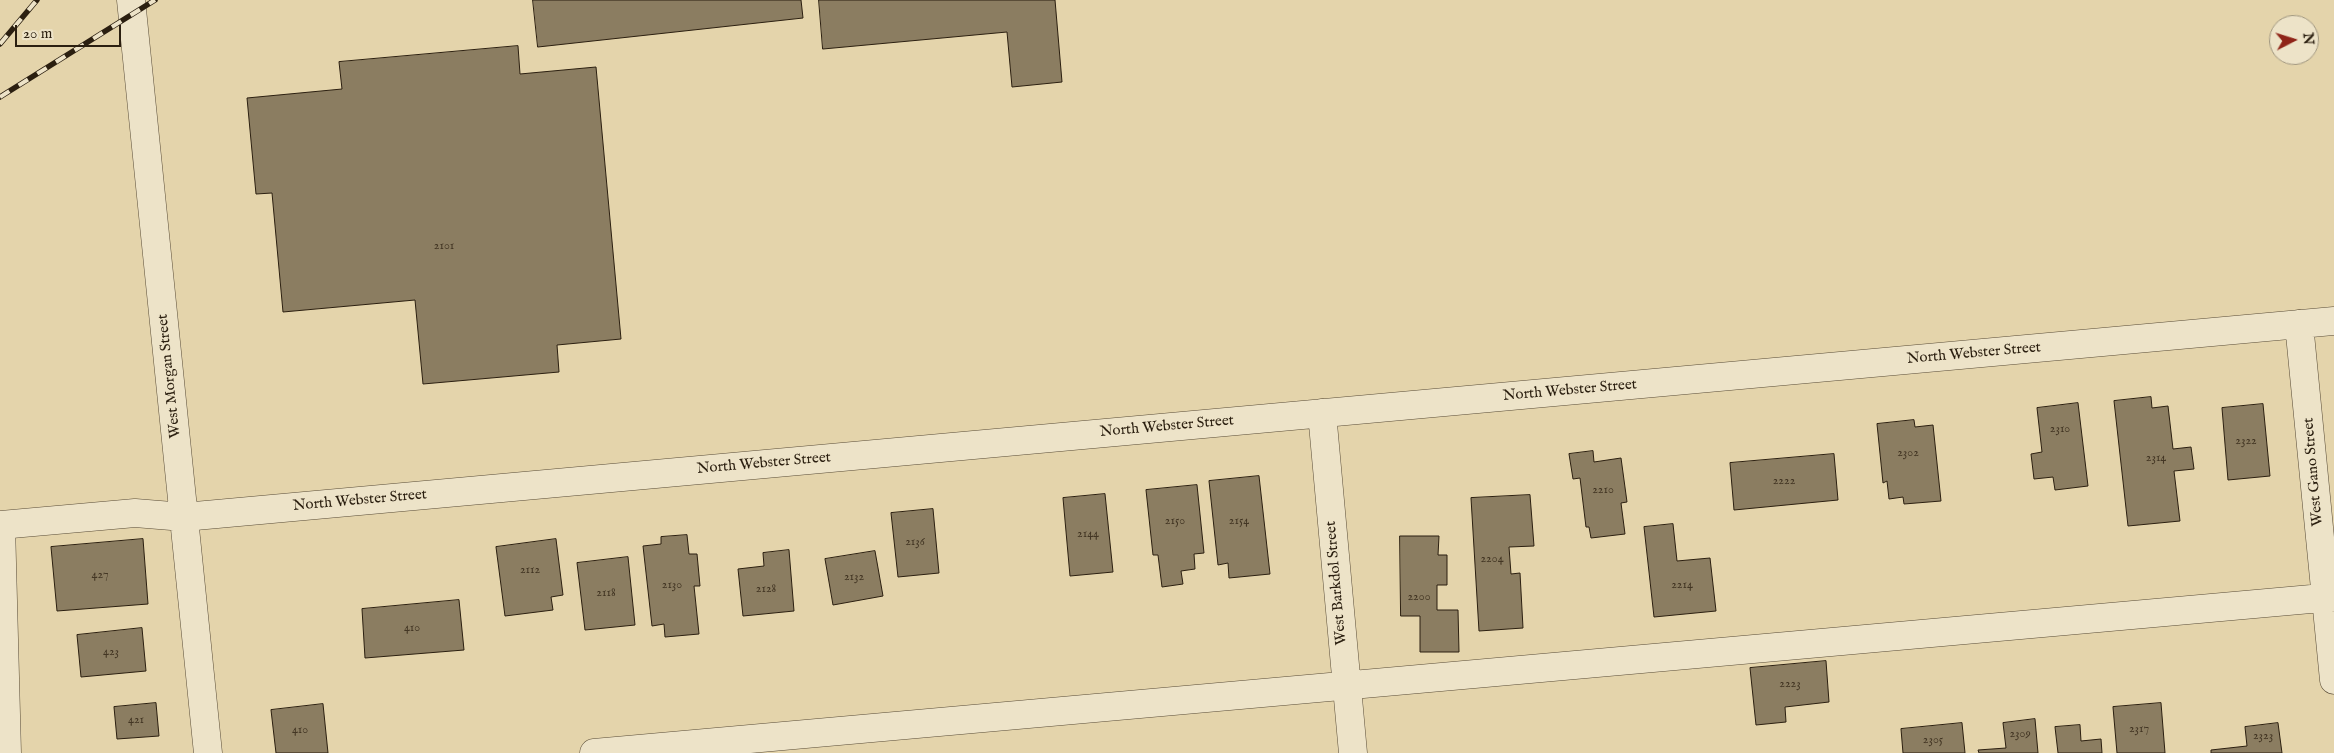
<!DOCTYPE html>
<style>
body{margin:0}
#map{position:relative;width:2334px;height:753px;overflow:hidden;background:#e4d4ab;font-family:"IM FELL English",serif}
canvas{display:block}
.north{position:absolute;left:2269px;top:15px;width:50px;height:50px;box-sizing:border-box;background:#ede3c8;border:1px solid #9f957e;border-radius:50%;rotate:85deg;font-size:14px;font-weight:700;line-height:20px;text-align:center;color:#2b1f10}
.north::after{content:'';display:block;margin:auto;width:18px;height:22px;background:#8f2418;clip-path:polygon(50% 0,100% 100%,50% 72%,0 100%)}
.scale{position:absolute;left:15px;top:25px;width:106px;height:22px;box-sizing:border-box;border:2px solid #2b1f10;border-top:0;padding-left:6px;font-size:15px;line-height:18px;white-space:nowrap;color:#2b1f10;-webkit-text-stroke:4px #ede3c8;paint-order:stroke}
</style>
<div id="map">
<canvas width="2334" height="753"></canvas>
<div class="north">N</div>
<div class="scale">20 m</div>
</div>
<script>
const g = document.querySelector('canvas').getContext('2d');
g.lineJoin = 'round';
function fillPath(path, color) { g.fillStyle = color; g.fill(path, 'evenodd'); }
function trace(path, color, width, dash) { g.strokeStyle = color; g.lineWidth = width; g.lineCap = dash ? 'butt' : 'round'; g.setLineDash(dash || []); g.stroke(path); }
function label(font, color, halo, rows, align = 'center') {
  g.font = font + ' "IM FELL English",serif'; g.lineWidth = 4.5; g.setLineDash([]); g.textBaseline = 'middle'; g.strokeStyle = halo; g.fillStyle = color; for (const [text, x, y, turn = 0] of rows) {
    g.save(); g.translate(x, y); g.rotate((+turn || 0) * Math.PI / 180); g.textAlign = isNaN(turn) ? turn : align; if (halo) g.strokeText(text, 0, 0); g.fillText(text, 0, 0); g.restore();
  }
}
const building = new Path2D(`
 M533 0H801L803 18 538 47Z
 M819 0H1055L1062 82 1012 87 1007 32 823 49Z
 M518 46 520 74 596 67 621 339 557 345 559 372 423 384 415 300 283 312 272 193 256 194 247 98 342 89 339 62Z
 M2151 397 2152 408 2168 406 2173 449 2191 447 2194 469 2174 471 2180 521 2128 526 2114 401Z
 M2078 403 2088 486 2055 490 2053 477 2034 479 2031 454 2042 452 2037 408Z
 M2263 404 2270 476 2228 480 2222 408Z
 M1914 420 1915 427 1933 425 1941 501 1904 504 1903 497 1889 499 1887 481 1883 483 1877 424Z
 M1593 451 1594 462 1621 458 1627 502 1621 503 1625 534 1591 538 1589 527H1586L1580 478 1573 479 1569 454Z
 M1834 454 1838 500 1734 510 1730 463Z
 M1259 476 1270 574 1229 578 1228 563 1218 565 1209 481Z
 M1197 485 1204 553 1194 554 1195 569 1181 571 1183 584 1162 587 1158 555H1153L1146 490Z
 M1105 494 1113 572 1070 576 1063 498Z
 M1530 495 1534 546 1509 547 1511 574 1520 573 1523 628 1479 631 1471 498Z
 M933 509 939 573 898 577 891 513Z
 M1673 524 1677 561 1710 558 1716 611 1654 617 1644 527Z
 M687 535 689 554H697L700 586H694L699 634 665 637 664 624 652 626 643 546 661 544V537Z
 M1400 536H1439L1438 555H1447V585H1437V610H1458L1459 652H1420V616H1401Z
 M143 539 148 604 57 611 51 547Z
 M556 539 563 595 551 597 553 610 505 616 496 547Z
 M789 550 794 611 743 616 738 569 764 566 763 553Z
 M875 551 883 596 833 605 825 559Z
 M628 557 635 625 585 630 577 563Z
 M459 600 464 650 365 658 362 609Z
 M142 628 146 671 81 677 77 635Z
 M1826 661 1829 702 1785 707 1786 722 1756 725 1750 668Z
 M156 703 159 736 117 739 114 707Z
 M2161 703 2165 753H2117L2113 707Z
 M323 704 328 753H276L271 710Z
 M2035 719 2038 753H1979L1978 750 2006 748 2003 723Z
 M1962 723 1965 753H1903L1901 729Z
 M2278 723 2282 753H2211V750L2247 746 2245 727Z
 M2080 725 2081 741 2101 739 2102 753H2058L2055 727Z`);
const minor = new Path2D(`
 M131 0 208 753
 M2299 324 2334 680
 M1322 413 1353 753
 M0 525 135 513 184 517 2334 321
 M1 525 7 753
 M594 753 2334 597`);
const rail = new Path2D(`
 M0 44 37 0
 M0 97 155 0`);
const numberNames = [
 ["2101",444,247],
 ["2310",2060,430],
 ["2322",2246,442],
 ["2302",1908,454],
 ["2314",2156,459],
 ["2222",1784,482],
 ["2210",1603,491],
 ["2150",1175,522],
 ["2154",1239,522],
 ["2144",1088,535],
 ["2136",915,543],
 ["2204",1492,560],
 ["2112",530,571],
 ["427",100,576],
 ["2132",854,578],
 ["2130",672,586],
 ["2214",1682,586],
 ["2128",766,590],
 ["2118",606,594],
 ["2200",1419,598],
 ["410",412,629],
 ["423",111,653],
 ["2223",1790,685],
 ["421",136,721],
 ["2317",2139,730],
 ["410",300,731],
 ["2309",2020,735],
 ["2323",2263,737],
 ["2305",1933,741]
];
const streetNames = [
 ["North Webster Street",1974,354,-5],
 ["West Morgan Street",170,376,-96],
 ["North Webster Street",1570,391,-5],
 ["North Webster Street",1167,427,-5],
 ["North Webster Street",764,464,-5],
 ["West Gano Street",2314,472,-95],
 ["North Webster Street",360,501,-5],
 ["West Barkdol Street",1337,583,-95]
];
fillPath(building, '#8b7d61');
trace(building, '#2b1f10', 1);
trace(minor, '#594c37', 29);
trace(minor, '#ede3c8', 28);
trace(rail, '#2b1f10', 5.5);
trace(rail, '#ede3c8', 4, [11]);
label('12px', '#433624', null, numberNames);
label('15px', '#2b1f10', '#ede3c8', streetNames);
</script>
